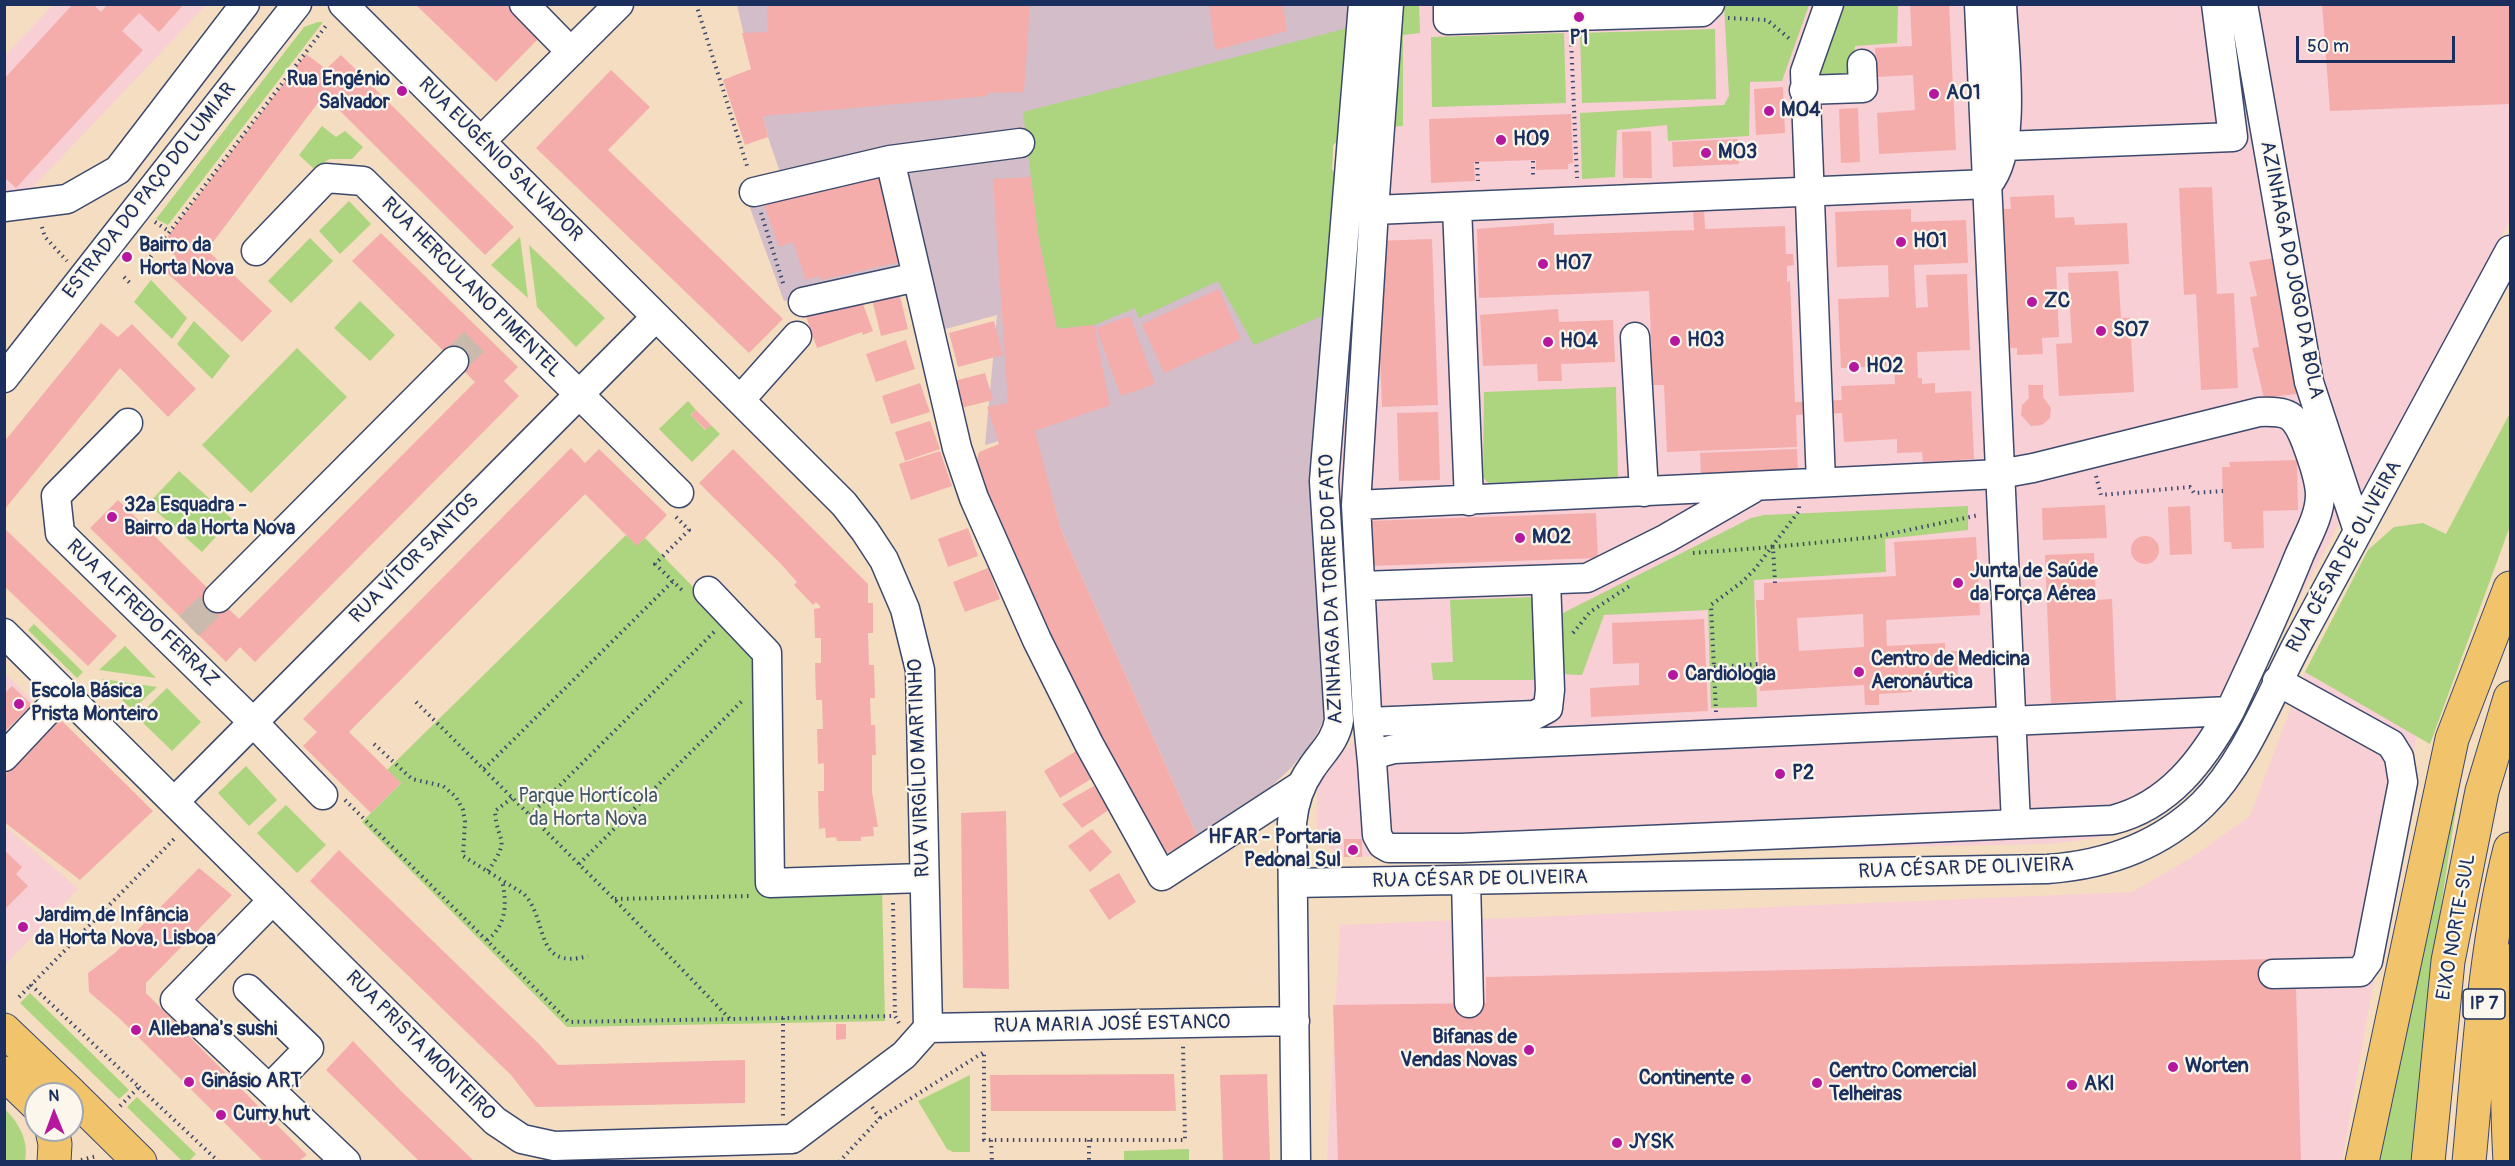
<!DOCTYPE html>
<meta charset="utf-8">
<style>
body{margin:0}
#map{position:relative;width:2515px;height:1166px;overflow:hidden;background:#f4ddc1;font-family:Pangolin,sans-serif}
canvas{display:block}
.frame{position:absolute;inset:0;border:6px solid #1b2f5e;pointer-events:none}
.north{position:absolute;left:24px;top:1082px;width:60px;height:60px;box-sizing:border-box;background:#fbf7ec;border:2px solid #a1a7b3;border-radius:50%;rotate:359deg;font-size:16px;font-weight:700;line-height:24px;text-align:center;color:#1b2f5e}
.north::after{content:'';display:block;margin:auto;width:21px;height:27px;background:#b5179e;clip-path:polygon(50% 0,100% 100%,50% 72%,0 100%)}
.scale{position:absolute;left:2296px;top:36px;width:159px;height:27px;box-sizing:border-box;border:3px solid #1b2f5e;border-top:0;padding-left:8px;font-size:18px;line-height:21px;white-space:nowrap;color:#1b2f5e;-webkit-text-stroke:4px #fbf7ec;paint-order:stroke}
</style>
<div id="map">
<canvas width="2515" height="1166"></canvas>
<div class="frame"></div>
<div class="north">N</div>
<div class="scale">50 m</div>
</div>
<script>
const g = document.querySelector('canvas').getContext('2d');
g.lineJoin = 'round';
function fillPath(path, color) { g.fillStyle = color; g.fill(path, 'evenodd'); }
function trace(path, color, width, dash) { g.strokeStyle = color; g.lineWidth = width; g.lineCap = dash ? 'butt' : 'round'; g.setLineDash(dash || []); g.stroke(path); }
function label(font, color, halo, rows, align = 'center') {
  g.font = font + ' Pangolin,sans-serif'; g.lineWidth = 4.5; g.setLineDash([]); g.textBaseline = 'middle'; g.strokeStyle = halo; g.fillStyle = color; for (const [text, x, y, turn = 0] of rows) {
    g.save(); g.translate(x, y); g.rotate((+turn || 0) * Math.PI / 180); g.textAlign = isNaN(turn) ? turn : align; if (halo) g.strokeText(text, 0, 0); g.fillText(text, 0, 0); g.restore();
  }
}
const built = new Path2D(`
 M53 5H206L16 205 5 195V56Z
 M1373 5H2236L2343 516 2223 742 2151 816 2103 837 2051 844 1339 857 1317 834V776L1358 738 1352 726 1337 501Z
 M2254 5H2510V220L2357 508 2321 399Z
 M2306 669 2420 715 2342 1161 1327 1162 1340 925 2132 892 2191 858 2250 816Z
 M5 673 34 703 5 732Z
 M5 826 78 889 5 965Z`);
const industrial = new Path2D(`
 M737 5H1350L1340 139 1333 145 1332 170 1338 176 1327 707 1322 724 1310 745 1291 768 1262 795 1198 838 1061 530 1034 431 985 445 997 315 938 331 921 267 784 301 742 186 780 172 768 137Z`);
const green = new Path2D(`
 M1400 5H1419L1420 33 1403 35V126L1392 127Z
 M1724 5H1809L1782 81 1750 82 1749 136 1668 141 1667 125 1617 130 1615 177 1582 179 1580 113 1724 105 1729 96Z
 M1843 5H1898L1897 43 1855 46 1852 78 1817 75Z
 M318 22H323L168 225 156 219 304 27Z
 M1348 28 1340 139 1333 145 1332 170 1338 176 1329 313 1254 345 1218 281 1139 318 1135 308 1094 325 1057 329 1038 234 1023 112Z
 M1715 29 1716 99 1582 103 1580 33Z
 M1564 33 1566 103 1432 107 1431 37Z
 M322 126 336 137 345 131 363 147 352 159H330L313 168 299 155Z
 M349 201 371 224 340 254 319 231Z
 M520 237 528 298 491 265Z
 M310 238 333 261 291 303 268 281Z
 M529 245 605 318 576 347 537 307Z
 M151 280 187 318 172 339 134 302Z
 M360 301 395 335 370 361 334 328Z
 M194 321 230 356 212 379 177 344Z
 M297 348 347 397 251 493 202 445Z
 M1616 387 1618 479 1488 483 1483 477 1484 392Z
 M688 401 696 410 691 415 705 430 711 425 720 434 692 462 659 429Z
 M2510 413V526L2430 744 2305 672 2368 550 2394 527 2423 523 2446 534Z
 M179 471 232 519 202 552 148 504Z
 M1968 506V530L1885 539 1886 572 1754 580 1757 707 1711 708 1708 610 1604 615 1582 675 1560 674 1557 616 1751 518 1764 515Z
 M626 535 637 545 645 538 754 649 758 889 882 888 885 1021 567 1027 362 822 401 783 387 770Z
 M1535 597 1540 680H1433L1431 663 1453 662 1450 600Z
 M34 624 83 672 77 678 28 630Z
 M125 646 156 678 99 670Z
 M102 679 157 687 132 710Z
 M167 688 201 722 172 751 137 717Z
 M2464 757 2429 984 2413 1161 2373 1162Z
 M246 766 277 800 249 826 218 793Z
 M286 805 326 845 297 873 257 833Z
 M30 993 129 1090 119 1099 20 1003Z
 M970 1075V1152H953L947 1149 918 1101Z
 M137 1097 196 1154 189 1161H182L127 1107Z
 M5 1109C19 1123 29 1141 25 1161H5Z
 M1189 1149V1161H1124V1151Z`);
const building = new Path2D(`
 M73 4H93L101 12 108 4H184L159 32 139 13 122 31 143 50 16 188 4 177V79Z
 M415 4H506L540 37 496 82Z
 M767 4H1030L1024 92 987 93V96L763 116 768 137 745 145 723 80 751 69 742 33 768 32Z
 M1209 4H1283L1287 31 1215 50Z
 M1910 4H1949L1956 150 1879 154 1877 113 1915 110 1913 75 1876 77 1875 48 1912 46Z
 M2322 4H2510V104L2330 111Z
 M306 54 326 69 341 55 514 227 485 255 324 95 207 250 272 311 242 342 163 269 176 256 161 245Z
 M611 70 650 107 608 150 783 319 749 353 536 148Z
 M1783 87 1785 133 1756 135 1754 89Z
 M1858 108 1860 162 1841 163 1839 109Z
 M1571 114 1573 163 1568 164V169L1536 170V160L1474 162 1475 181 1431 183 1429 119Z
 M1651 131 1652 178H1623L1622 132Z
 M1738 139 1739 164 1673 167 1672 142Z
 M883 171 904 261 821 280 819 276 806 280 793 242 779 247 763 201Z
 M1031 177 1038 234 1057 329 1094 325 1110 405 1035 431 1061 530 1198 838 1162 855 1058 662 974 470 979 452 999 444 987 407 1008 403 993 179Z
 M2212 187 2217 294 2234 293 2238 388 2201 390 2196 294 2184 295 2179 188Z
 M2054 195 2055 218 2074 217 2075 225 2127 223 2129 264 2056 267 2059 337 2042 338 2043 354 2017 355V348H2008L2002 209H2011L2010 197Z
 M1911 209V222L1966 220 1968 263 1914 265 1916 308 1928 307 1926 275 1967 274 1970 350 1917 352 1918 378H1922V384L1935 383V393L1971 391 1974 459 1923 462 1922 452 1897 453V439L1844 442 1842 413 1796 415 1797 447 1667 452 1664 385H1653L1649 291 1479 298 1477 229 1554 223V235L1694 230 1693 211 1704 210 1705 229 1785 226 1786 254H1793L1794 265 1787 266V282L1790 281 1795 402 1842 400 1841 386 1895 384 1894 366 1841 368 1838 299 1889 297 1888 265 1837 267 1835 212Z
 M381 233 518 367 504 381 519 396 255 662 240 647 226 662 90 528 118 500 239 619 475 382 352 261Z
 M1432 239 1438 405 1382 407 1376 241Z
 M2275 258 2304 393 2264 398 2252 348 2259 347 2250 297 2257 296 2249 262Z
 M2118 271 2121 318H2130L2134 392 2059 396 2056 344 2072 343 2068 273Z
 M1219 289 1241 339 1164 373 1142 324Z
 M899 292 908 329 881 336 872 299Z
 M860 296 873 331 863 335 862 332 817 348 803 308Z
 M1558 309 1559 322 1613 320 1615 362 1561 364 1562 381H1538L1537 364 1483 366 1480 315Z
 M1130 316 1155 384 1121 396 1096 328Z
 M994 321 1003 355 958 367 949 333Z
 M101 323 118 337 132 324 196 389 168 417 120 368 4 510V442Z
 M906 340 915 369 876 382 866 354Z
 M985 373 993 400 961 408 954 381Z
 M920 383 930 412 891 424 882 396Z
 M2028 385H2043V397L2051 408 2050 418 2042 425 2031 426 2021 415 2022 405 2029 398Z
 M696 410 711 425 706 430 691 415Z
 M1438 412 1440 480 1399 481 1397 413Z
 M930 421 940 449 905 461 895 432Z
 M571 448 585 463 599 449 667 515 637 546 585 494 349 732 401 783 371 813 303 746 317 732 303 719Z
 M733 449 868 584V603H873V633H868L869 665H874L875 698H870L871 725H875L876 755H872V792L878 827H873L874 836 861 837V841H837L836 837 826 838 825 828 819 829 818 791H824V763L818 764 817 729H823L822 700H816L815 663H821V638H815L814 609 820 608V606L816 602 813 605 794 585 797 582 781 564 699 483Z
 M1797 449 1798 473 1701 477 1700 453Z
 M940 451 952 486 911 500 899 464Z
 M2297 460 2298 510 2263 511 2264 548 2232 549 2231 542H2224L2222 467H2230L2229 462Z
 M2105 505 2107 538 2043 540 2042 508Z
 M2190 506 2192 554 2170 555 2168 507Z
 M1596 513 1598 558 1370 566 1368 521Z
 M4 528 117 636 88 666 4 586Z
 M968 528 978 556 948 567 938 539Z
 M2131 550a14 14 0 1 1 28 0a14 14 0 1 1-28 0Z
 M1976 537 1980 615 1886 620 1887 646 1945 643V652L1957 651 1958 680 1912 683V692L1879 694V705H1865L1864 685 1760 691 1756 600H1764V583L1896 576 1894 542ZM1863 614 1864 647 1799 651 1797 618Z
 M2094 553 2096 600 2112 599 2116 700 2051 703 2045 555Z
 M988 568 1000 599 965 612 953 582Z
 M1704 619 1708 711 1591 717 1590 688 1639 685V663L1613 664 1612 623Z
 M12 686 32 705 4 732V694Z
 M58 717 153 811 80 880 4 822V776Z
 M1076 751 1091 779 1060 798 1044 771Z
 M1094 786 1110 809 1082 828 1062 804Z
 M1006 811 1009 989 963 988 961 813Z
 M1092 829 1112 852 1090 872 1068 846Z
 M1344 839H1362V857H1344Z
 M4 850 22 867 16 874 28 886 4 910Z
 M339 850 540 1045 558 1065 745 1060V1103L536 1107 511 1075 310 881Z
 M199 868 232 895 146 983V993L307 1155 299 1161H263L119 1018 89 992 88 973 115 953Z
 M1119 873 1136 902 1109 920 1089 890Z
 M2273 959V990L2296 989 2301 1161H1338L1333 1005 1486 1003V977Z
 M836 1024H846V1039L836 1040Z
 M353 1041 401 1091 474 1161H419L326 1070Z
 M1174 1074 1176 1111H991L990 1075Z
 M1267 1074 1270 1161H1223L1220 1075Z`);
const minorTunnel = new Path2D(`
 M454 361 483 333
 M189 626 218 598`);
const path = new Path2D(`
 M696 4 748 169
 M1728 18 1767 20 1791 40
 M1571 39 1577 178
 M1533 161V179
 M1477 162 1478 181
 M761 213 784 286
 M155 222 170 232
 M42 227 45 237 67 261
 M152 268 149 259 328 23
 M124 277 130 283
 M2096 476 2101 495 2190 487 2194 493 2223 491
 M676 517 689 530 655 564 684 592
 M1693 553 1773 547
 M1775 583 1773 547 1875 537 1979 515
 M1573 633 1590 612 1631 585
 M1714 667 1759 664
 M416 702 614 899 730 1019
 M1716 712 1711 605 1742 582 1755 569 1799 511V506
 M374 744 412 779 443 786 456 797 463 810 465 822 463 856 524 894C549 920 533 971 588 956
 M484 769 673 581
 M345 800 569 1022 895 1016 900 1025
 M530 815 714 632
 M579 864 744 699
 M488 871C512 836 497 845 495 811L512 798
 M615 899 751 896
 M893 903 895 1016
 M487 940C507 925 507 903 502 880
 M19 997 31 985
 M783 1018V1116
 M139 1087 219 1162
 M120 1106 139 1087 31 985 177 836
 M880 1118 984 1052V1140H1185L1183 1045
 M991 1140 992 1162
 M1089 1140V1162
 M81 1160 97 1156
 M839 1162 880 1118 872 1107`);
const minor = new Path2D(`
 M343 4 844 504 865 531 884 560 905 609 920 670 928 1028
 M524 4 571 52
 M1448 4V20L1702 12 1710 4
 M1979 4 2016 824
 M2243 4 2309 382 2358 531
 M1804 90 1863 88 1862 64
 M481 141 619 4
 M2005 146 2233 137 2216 4
 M890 160 957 448 974 498 1037 640 1089 744 1162 876 1300 786
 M754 192 890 160 1020 143
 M4 207 67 199 118 170 245 4
 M1457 207 1469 501
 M1374 210 1988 184C2018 150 2004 50 2002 4
 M256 251 326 178 363 181 679 493
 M803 302 917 277
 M1635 337 1644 492
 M4 378 297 4
 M740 400 797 336
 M128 423 56 496 60 533 253 722 323 795
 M1821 482 1805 72 1829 4
 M1356 505 2000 474 2033 468 2259 412C2289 411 2295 414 2306 442 2312 458 2320 479 2320 495 2320 516 2307 537 2299 556 2278 608 2254 660 2230 711 2203 760 2169 806 2112 820L1461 848H1389L1382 844 1377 835 1372 762 1379 753 1394 749 2230 711
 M1361 586 1587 578 1667 538 1752 489
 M708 591 767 653 770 883 923 878
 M218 598 454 361
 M4 633 495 1121 522 1139 554 1146 792 1139 904 1055 928 1028
 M1368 722 1535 715 1548 708 1550 690 1546 580
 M4 757 64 693
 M1372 762 1367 713 1356 505 1374 210 1389 4
 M174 802 656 317
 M1466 880 1469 1003
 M1293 883 2047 869C2106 865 2160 846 2203 804 2246 762 2272 690 2301 637 2371 508 2441 379 2510 250
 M273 900 175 1000 346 1162
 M2273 974 2360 972 2368 961 2403 782 2399 757 2391 744 2277 681
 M248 989 309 1048 269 1089
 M928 1028 1295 1021
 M1296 1162 1292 823C1294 803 1299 786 1311 769 1322 752 1336 741 1339 720L1324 481 1363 4`);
const major = new Path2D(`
 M4 1030 71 1094
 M4 1073 36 1104
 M72 1095 140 1162
 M52 1130 55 1144 54 1162`);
const highway = new Path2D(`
 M2504 960C2508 1027 2506 1094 2510 1162
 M2362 1162 2452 739 2510 588
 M2428 1162 2448 961 2482 791 2510 698
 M2469 1162C2479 1057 2484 952 2510 849`);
const markers = [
 [1579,17,6,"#b5179e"],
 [402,91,6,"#b5179e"],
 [1934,94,6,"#b5179e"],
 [1769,111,6,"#b5179e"],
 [1501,140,6,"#b5179e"],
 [1706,153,6,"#b5179e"],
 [1901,242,6,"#b5179e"],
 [127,257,6,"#b5179e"],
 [1543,264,6,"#b5179e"],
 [2032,302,6,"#b5179e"],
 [2101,331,6,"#b5179e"],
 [1675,341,6,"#b5179e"],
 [1548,342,6,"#b5179e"],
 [1854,367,6,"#b5179e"],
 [112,517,6,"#b5179e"],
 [1520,538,6,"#b5179e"],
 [1958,583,6,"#b5179e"],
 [1859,672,6,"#b5179e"],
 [1673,675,6,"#b5179e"],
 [19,704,6,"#b5179e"],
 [1780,774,6,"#b5179e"],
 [1353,850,6,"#b5179e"],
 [23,927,6,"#b5179e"],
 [136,1030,6,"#b5179e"],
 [1529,1050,6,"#b5179e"],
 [2173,1067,6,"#b5179e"],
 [1746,1079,6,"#b5179e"],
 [189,1082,6,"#b5179e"],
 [1817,1083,6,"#b5179e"],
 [2072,1085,6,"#b5179e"],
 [221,1115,6,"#b5179e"],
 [1617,1143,6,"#b5179e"]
];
const shields = [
 [2484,1004,42]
];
const shieldNames = [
 ["IP 7",2484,1004]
];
const poiNames = [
 ["P1",1579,39,"center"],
 ["Rua Engénio",390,80,"right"],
 ["Salvador",390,103,"right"],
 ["A01",1946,94],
 ["M04",1781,111],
 ["H09",1513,140],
 ["M03",1718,153],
 ["H01",1913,242],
 ["Bairro da",139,246],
 ["Horta Nova",139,269],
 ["H07",1555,264],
 ["ZC",2044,302],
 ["S07",2113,331],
 ["H03",1687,341],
 ["H04",1560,342],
 ["H02",1866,367],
 ["32ª Esquadra -",124,506],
 ["Bairro da Horta Nova",124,529],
 ["M02",1532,538],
 ["Junta de Saúde",1970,572],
 ["da Força Aérea",1970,595],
 ["Centro de Medicina",1871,660],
 ["Aeronáutica",1871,683],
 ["Cardiologia",1685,675],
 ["Escola Básica",31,692],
 ["Prista Monteiro",31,715],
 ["P2",1792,774],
 ["HFAR - Portaria",1341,838,"right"],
 ["Pedonal Sul",1341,861,"right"],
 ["Jardim de Infância",35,916],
 ["da Horta Nova, Lisboa",35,939],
 ["Allebana's sushi",148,1030],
 ["Bifanas de",1517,1038,"right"],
 ["Vendas Novas",1517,1061,"right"],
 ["Worten",2185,1067],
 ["Centro Comercial",1829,1072],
 ["Telheiras",1829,1095],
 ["Continente",1734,1079,"right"],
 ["Ginásio ART",201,1082],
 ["AKI",2084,1085],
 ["Curry hut",233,1115],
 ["JYSK",1629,1143]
];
const streetNames = [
 ["RUA EUGÉNIO SALVADOR",500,160,45],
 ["ESTRADA DO PAÇO DO LUMIAR",150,191,-52],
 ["AZINHAGA DO JOGO DA BOLA",2291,270,79],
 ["RUA HERCULANO PIMENTEL",471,288,45],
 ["RUA CÉSAR DE OLIVEIRA",2345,557,-61],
 ["RUA VÍTOR SANTOS",415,559,-45],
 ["AZINHAGA DA TORRE DO FATO",1332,589,-92],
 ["RUA ALFREDO FERRAZ",142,614,44],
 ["RUA VIRGÍLIO MARTINHO",920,768,-92],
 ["RUA CÉSAR DE OLIVEIRA",1966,869,-2],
 ["RUA CÉSAR DE OLIVEIRA",1480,880,-1],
 ["EIXO NORTE-SUL",2457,927,-80],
 ["RUA MARIA JOSÉ ESTANCO",1112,1025,-1],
 ["RUA PRISTA MONTEIRO",420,1046,45]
];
const parkNames = [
 ["Parque Hortícola",588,797],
 ["da Horta Nova",588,820]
];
fillPath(built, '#f7cfd5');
fillPath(industrial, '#d2bdc8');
fillPath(green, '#add47f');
fillPath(building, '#f5adab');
trace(minorTunnel, '#c9baad', 28, [28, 14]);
trace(minor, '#3c496d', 31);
trace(major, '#3c496d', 35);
trace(highway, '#3c496d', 35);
trace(path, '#3c496d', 4, [1.5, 4.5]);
trace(minor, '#fff', 28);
trace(major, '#f1c36a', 33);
trace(highway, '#f1c36a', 33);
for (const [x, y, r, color] of markers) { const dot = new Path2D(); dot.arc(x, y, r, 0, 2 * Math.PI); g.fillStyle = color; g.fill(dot); trace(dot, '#fbf7ec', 2); }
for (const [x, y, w] of shields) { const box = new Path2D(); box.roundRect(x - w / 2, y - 15, w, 30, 4.5); g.fillStyle = '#fbf7ec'; g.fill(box); trace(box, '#1b2f5e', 1.5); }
label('bold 18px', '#1b2f5e', null, shieldNames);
label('bold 20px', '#1b2f5e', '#fbf7ec', poiNames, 'left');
label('20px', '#1b2f5e', '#fbf7ec', streetNames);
label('20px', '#405866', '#fbf7ec', parkNames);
</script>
